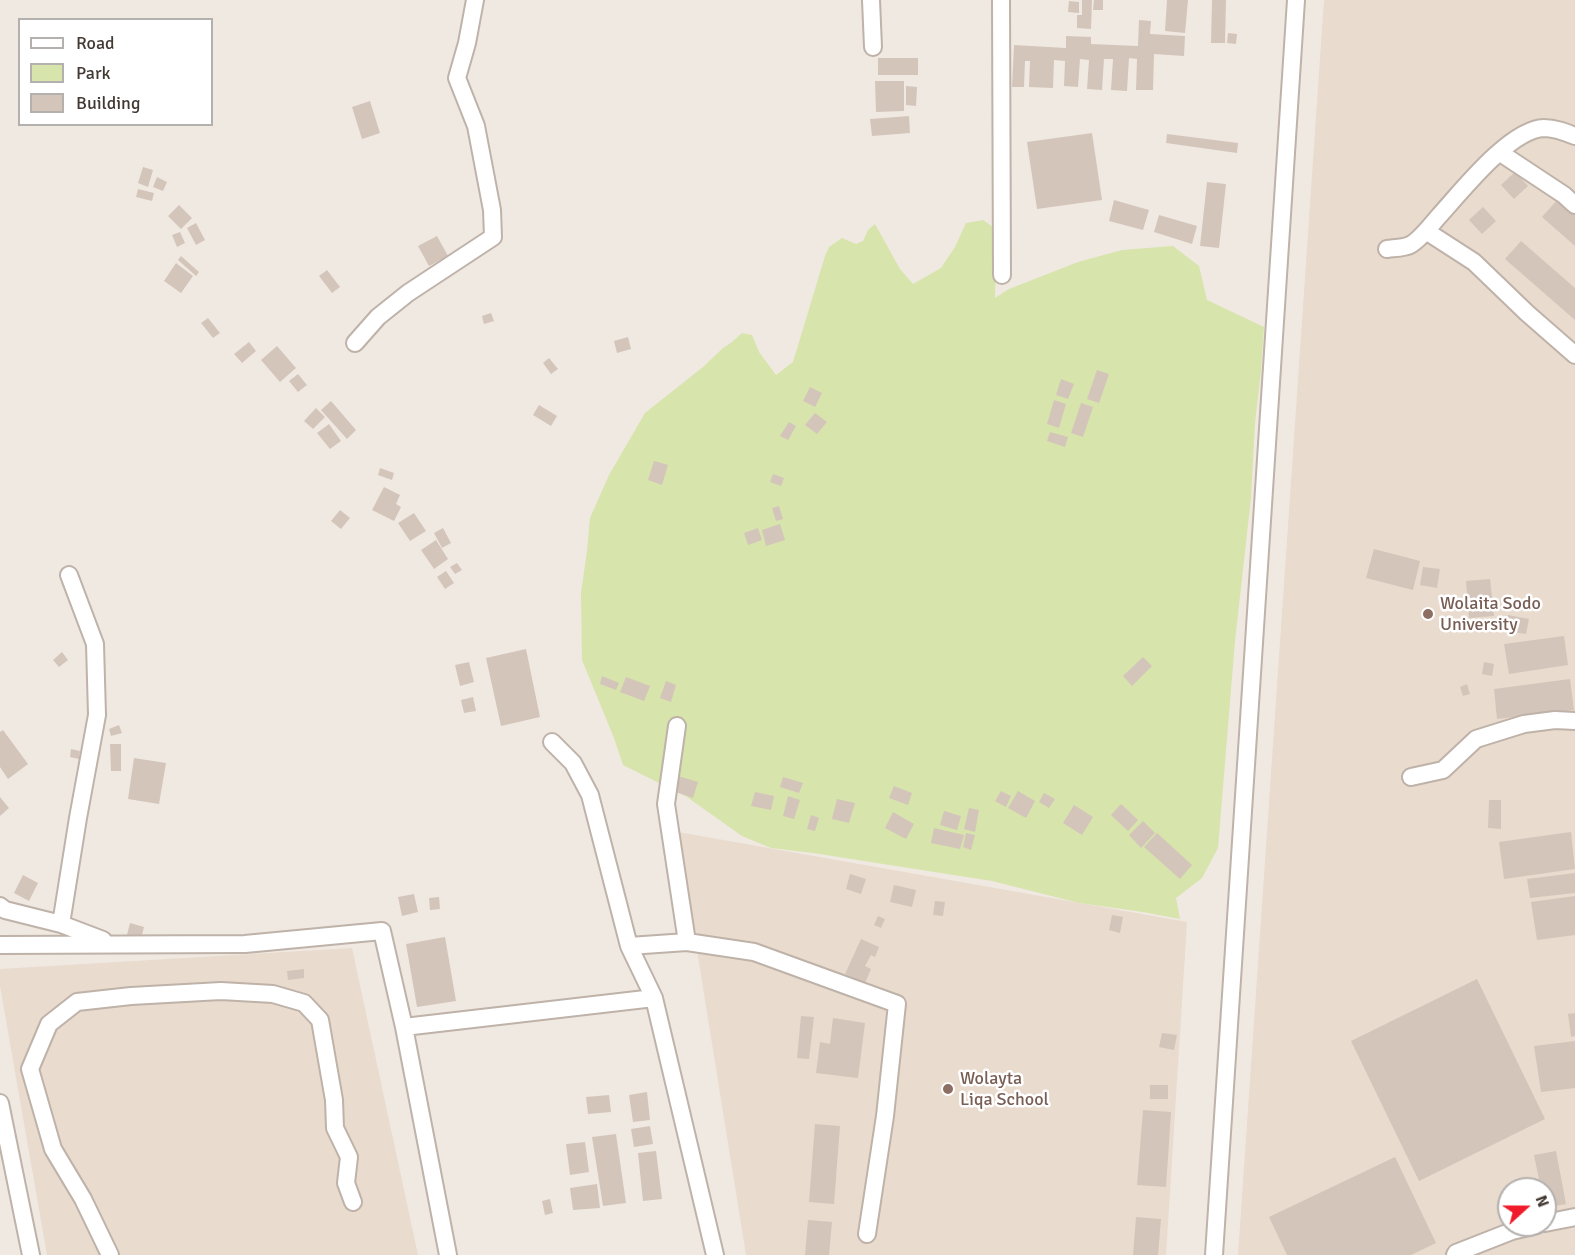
<!DOCTYPE html>
<style>
body{margin:0}
#map{position:relative;width:1575px;height:1255px;overflow:hidden;background:#f0e9e2;font-family:Signika,sans-serif}
canvas{display:block}
.legend{position:absolute;left:18px;top:18px;width:195px;height:108px;box-sizing:border-box;background:#fff;border:2px solid #b3b0ad;margin:0;padding:8px 10px;list-style:none;font-size:18px;color:#423933}
.legend li{display:flex;align-items:center;gap:12px;height:30px}
.legend b{width:30px;border:2px solid #b3b0ad}
.north{position:absolute;left:1497px;top:1177px;width:60px;height:60px;box-sizing:border-box;background:#fff;border:2px solid #b3b0ad;border-radius:50%;rotate:69deg;font-size:16px;font-weight:700;line-height:24px;text-align:center;color:#423933}
.north::after{content:'';display:block;margin:auto;width:21px;height:27px;background:#f01a2a;clip-path:polygon(50% 0,100% 100%,50% 72%,0 100%)}
</style>
<div id="map">
<canvas width="1575" height="1255"></canvas>
<ul class="legend">
<li><b style="height:8px;background:#fff"></b>Road</li>
<li><b style="height:16px;background:#d7e4ac"></b>Park</li>
<li><b style="height:16px;background:#d4c5bb"></b>Building</li>
</ul>
<div class="north">N</div>
</div>
<script>
const g = document.querySelector('canvas').getContext('2d');
g.lineJoin = 'round';
function fillPath(path, color) { g.fillStyle = color; g.fill(path, 'evenodd'); }
function trace(path, color, width, dash) { g.strokeStyle = color; g.lineWidth = width; g.lineCap = dash ? 'butt' : 'round'; g.setLineDash(dash || []); g.stroke(path); }
function label(font, color, halo, rows, align = 'center') {
  g.font = font + ' Signika,sans-serif'; g.lineWidth = 5; g.setLineDash([]); g.textBaseline = 'middle'; g.strokeStyle = halo; g.fillStyle = color; for (const [text, x, y, turn = 0] of rows) {
    g.save(); g.translate(x, y); g.rotate((+turn || 0) * Math.PI / 180); g.textAlign = isNaN(turn) ? turn : align; if (halo) g.strokeText(text, 0, 0); g.fillText(text, 0, 0); g.restore();
  }
}
const education = new Path2D(`
 M1324 0H1575V1255H1238ZM1509 1189H1545V1225H1509Z
 M678 832 1187 922 1166 1255H746Z
 M352 948 418 1255H47L0 986V969Z`);
const green = new Path2D(`
 M983 220 997 230 995 298 1009 289 1078 262 1122 250 1173 246 1199 266 1207 300 1264 327 1261 371 1255 423 1251 498 1235 641 1218 848 1202 878 1176 898 1180 919 1143 912 1079 903 992 881 813 853 771 848 742 836 687 797 623 765 614 738 582 660 581 593 587 551 590 518 609 475 645 413 703 367 723 348 732 342 742 333 752 335 759 352 776 375 793 362 825 256 829 247 842 238 856 244 863 241 868 230 875 224 900 269 913 284 941 268 955 247 966 223Z`);
const building = new Path2D(`
 M1082 0H1092L1091 29 1077 28V15H1082Z
 M1094 0H1103V10H1093Z
 M1167 0H1188L1185 33 1165 31Z
 M1212 0H1226L1225 43H1211Z
 M1069 1 1079 2V13L1068 12Z
 M1139 20 1151 21 1150 34 1185 36 1184 56 1154 54 1153 90H1136L1137 59 1129 58 1127 91 1111 90 1113 59H1104L1102 90 1087 89 1089 60 1080 59 1078 87 1064 86 1065 61 1054 60 1053 88 1029 87 1030 61H1025L1024 87H1012L1014 45 1066 48V36L1091 37V44L1138 46Z
 M1228 33 1237 34 1236 44 1227 43Z
 M878 58H918V75H878Z
 M875 81H904V111L876 112Z
 M906 86 917 87 916 106 906 105Z
 M370 101 380 133 362 139 352 107Z
 M909 116 910 133 872 136 870 119Z
 M1092 133 1102 200 1037 209 1027 142Z
 M1167 134 1238 143 1237 153 1166 143Z
 M143 167 153 170 148 187 138 183Z
 M1515 172 1528 186 1514 199 1501 185Z
 M157 177 167 182 163 191 153 187Z
 M1207 182 1226 184 1219 248 1200 246Z
 M138 189 154 193 152 201 136 197Z
 M1558 199 1575 214V246L1542 217Z
 M1114 200 1149 210 1143 230 1109 221Z
 M179 205 192 218 181 229 168 216Z
 M1483 207 1496 221 1482 234 1469 220Z
 M1159 215 1197 226 1192 244 1154 232Z
 M196 223 205 240 196 245 187 228Z
 M180 232 185 243 177 247 172 235Z
 M437 236 448 256 429 266 418 246Z
 M1521 241 1575 288V320L1505 259Z
 M181 256 199 272 196 276 178 260Z
 M176 263 193 276 181 293 164 281Z
 M327 270 340 287 332 293 319 276Z
 M491 313 494 321 484 324 482 316Z
 M208 318 220 333 213 338 201 323Z
 M628 337 631 349 617 353 614 341Z
 M249 342 256 351 242 363 234 354Z
 M277 346 296 368 280 382 261 360Z
 M549 358 558 369 551 374 543 363Z
 M1097 370 1109 374 1099 403 1087 399Z
 M298 374 307 385 298 392 289 381Z
 M1061 379 1074 384 1068 399 1056 395Z
 M810 387 822 393 815 407 803 401Z
 M1054 400 1066 404 1059 428 1047 424Z
 M331 401 356 430 347 439 321 410Z
 M1081 403 1093 407 1083 437 1071 433Z
 M539 405 557 416 551 426 533 415Z
 M316 408 325 417 313 429 304 421Z
 M815 413 827 422 817 434 805 425Z
 M789 422 796 426 788 440 780 436Z
 M329 424 341 441 330 449 317 433Z
 M1050 432 1068 437 1065 447 1047 441Z
 M654 461 668 465 662 485 648 480Z
 M380 468 394 473 392 480 378 475Z
 M773 474 784 478 781 486 770 482Z
 M384 487 400 495 396 504 401 507 394 521 372 510Z
 M779 506 783 519 776 521 772 508Z
 M340 510 350 518 341 529 331 521Z
 M414 513 426 531 410 541 398 523Z
 M780 524 785 540 766 546 762 530Z
 M443 528 451 543 442 548 434 533Z
 M758 528 762 540 748 545 744 533Z
 M436 540 448 559 434 569 421 550Z
 M1374 549 1420 561 1413 590 1366 578Z
 M457 563 462 570 455 574 450 567Z
 M1423 567 1440 569 1437 588 1420 585Z
 M446 571 454 583 445 589 437 577Z
 M1490 579 1494 616 1469 618 1466 581Z
 M1508 615 1529 619 1526 634 1505 631Z
 M1564 636 1568 665 1509 674 1504 644Z
 M526 649 540 717 501 726 486 658Z
 M62 652 68 660 59 667 53 660Z
 M1143 657 1152 666 1132 686 1123 676Z
 M469 662 474 682 460 686 455 665Z
 M1484 662 1494 664 1492 676 1482 674Z
 M602 676 619 683 616 690 600 684Z
 M626 677 650 686 644 701 620 692Z
 M1570 679 1574 710 1497 719 1494 689Z
 M666 681 676 685 671 702 660 698Z
 M1467 684 1470 694 1463 696 1460 687Z
 M473 697 476 711 464 713 461 700Z
 M119 725 122 733 111 736 109 729Z
 M3 730 28 764 8 779 0 767V732Z
 M110 744H121V771H111Z
 M71 749 80 751 79 759 70 757Z
 M134 758 166 763 159 804 128 799Z
 M678 776 698 782 693 798 673 791Z
 M783 777 803 783 799 793 780 787Z
 M894 786 912 793 908 805 889 798Z
 M1001 791 1011 796 1006 807 995 801Z
 M1018 791 1035 801 1026 818 1008 808Z
 M755 792 774 796 771 810 751 806Z
 M1044 793 1055 799 1049 808 1039 802Z
 M788 796 800 800 794 819 783 816Z
 M0 797 9 808 0 816Z
 M837 799 855 803 849 823 832 819Z
 M1489 800H1501V829L1488 828Z
 M1121 804 1138 820 1128 831 1111 815Z
 M1074 805 1093 817 1082 835 1063 823Z
 M969 808 979 810 975 832 964 829Z
 M944 811 961 816 957 830 940 825Z
 M893 812 914 824 906 839 885 828Z
 M811 815 819 818 815 831 807 829Z
 M1143 821 1155 833 1141 848 1129 835Z
 M934 828 964 835 960 849 931 843Z
 M1571 832 1575 869 1504 879 1499 842Z
 M966 833 975 835 971 850 963 847Z
 M1157 833 1192 865 1180 879 1144 847Z
 M1575 873V893L1530 898 1527 879Z
 M850 874 866 879 861 894 846 889Z
 M23 875 38 883 29 901 14 893Z
 M894 885 916 890 912 907 890 902Z
 M414 894 418 912 402 916 398 897Z
 M1575 896V935L1537 940 1531 902Z
 M439 897 440 909 430 910 429 898Z
 M935 901 945 902 943 916 933 915Z
 M1112 915 1123 917 1120 933 1109 930Z
 M878 916 885 919 881 928 874 925Z
 M130 923 144 927 141 939 127 935Z
 M445 937 456 1001 417 1007 406 944Z
 M861 939 879 947 875 957 871 955 865 966 871 969 865 983 845 974Z
 M304 969V978L288 980 287 971Z
 M1477 979 1545 1119 1419 1181 1351 1041Z
 M1575 1013V1036L1571 1037 1568 1014Z
 M801 1016 814 1017 809 1059 797 1058Z
 M833 1018 865 1023 858 1078 816 1073 820 1042 830 1044Z
 M1162 1033 1177 1035 1174 1050 1159 1047Z
 M1575 1041V1088L1541 1092 1534 1046Z
 M1150 1085H1168V1099H1150Z
 M647 1092 650 1120 633 1122 629 1095Z
 M609 1095 611 1112 588 1114 586 1097Z
 M1143 1110 1171 1112 1166 1187 1137 1185Z
 M815 1124 840 1126 834 1204 809 1202Z
 M650 1126 653 1144 634 1147 631 1129Z
 M616 1134 626 1203 603 1206 592 1137Z
 M585 1142 589 1172 570 1175 566 1144Z
 M656 1151 662 1199 643 1201 638 1153Z
 M1556 1151 1566 1204 1545 1208V1189H1541L1534 1155Z
 M1395 1157 1436 1243 1411 1255H1287L1269 1217Z
 M597 1184 600 1208 573 1210 570 1188Z
 M550 1199 553 1213 545 1215 542 1201Z
 M1136 1217 1161 1219 1158 1255H1133Z
 M808 1220 832 1222 829 1255H805Z`);
const minor = new Path2D(`
 M871 0 873 47
 M1001 0 1002 275
 M1499 152 1564 195 1575 205
 M1426 231 1474 262 1527 313 1575 355
 M1387 249C1394 248 1404 248 1410 245 1419 241 1432 224 1439 216 1461 192 1510 129 1544 128 1555 128 1565 132 1575 136
 M355 343 378 317 408 293 493 237 492 210 476 126 457 78 467 43 475 0
 M552 742 573 763 590 795 629 946
 M1411 777 1443 770 1476 739 1524 724 1555 720 1575 721
 M0 906 5 910 61 924 103 940
 M61 924 78 818 97 715 95 644 69 575
 M687 942 754 952 897 1004 885 1116 867 1234
 M0 945 245 944 382 931 404 1027 448 1255
 M654 998 629 946 687 942 666 804 677 726
 M404 1027 654 998 715 1255
 M0 1103 31 1255
 M1545 1223 1575 1217
 M110 1255 83 1199 53 1149 30 1069 49 1024 77 1002 131 996 221 991 273 994 304 1003 320 1020 334 1100 335 1128 349 1157 346 1183 353 1202
 M1214 1255 1296 0
 M1455 1255 1456 1253 1512 1231 1537 1225`);
const markers = [
 [1428,614,6,"#8d6e63"],
 [948,1089,6,"#8d6e63"]
];
const educationNames = [
 ["Wolaita Sodo",1440,604],
 ["University",1440,625],
 ["Wolayta",960,1079],
 ["Liqa School",960,1100]
];
fillPath(education, '#e9dbcd');
fillPath(green, '#d7e4ac');
fillPath(building, '#d4c5bb');
trace(minor, '#beb2a9', 20);
trace(minor, '#fff', 16);
for (const [x, y, r, color] of markers) { const dot = new Path2D(); dot.arc(x, y, r, 0, 2 * Math.PI); g.fillStyle = color; g.fill(dot); trace(dot, '#fff', 2); }
label('18px', '#785e54', '#fff', educationNames, 'left');
</script>
